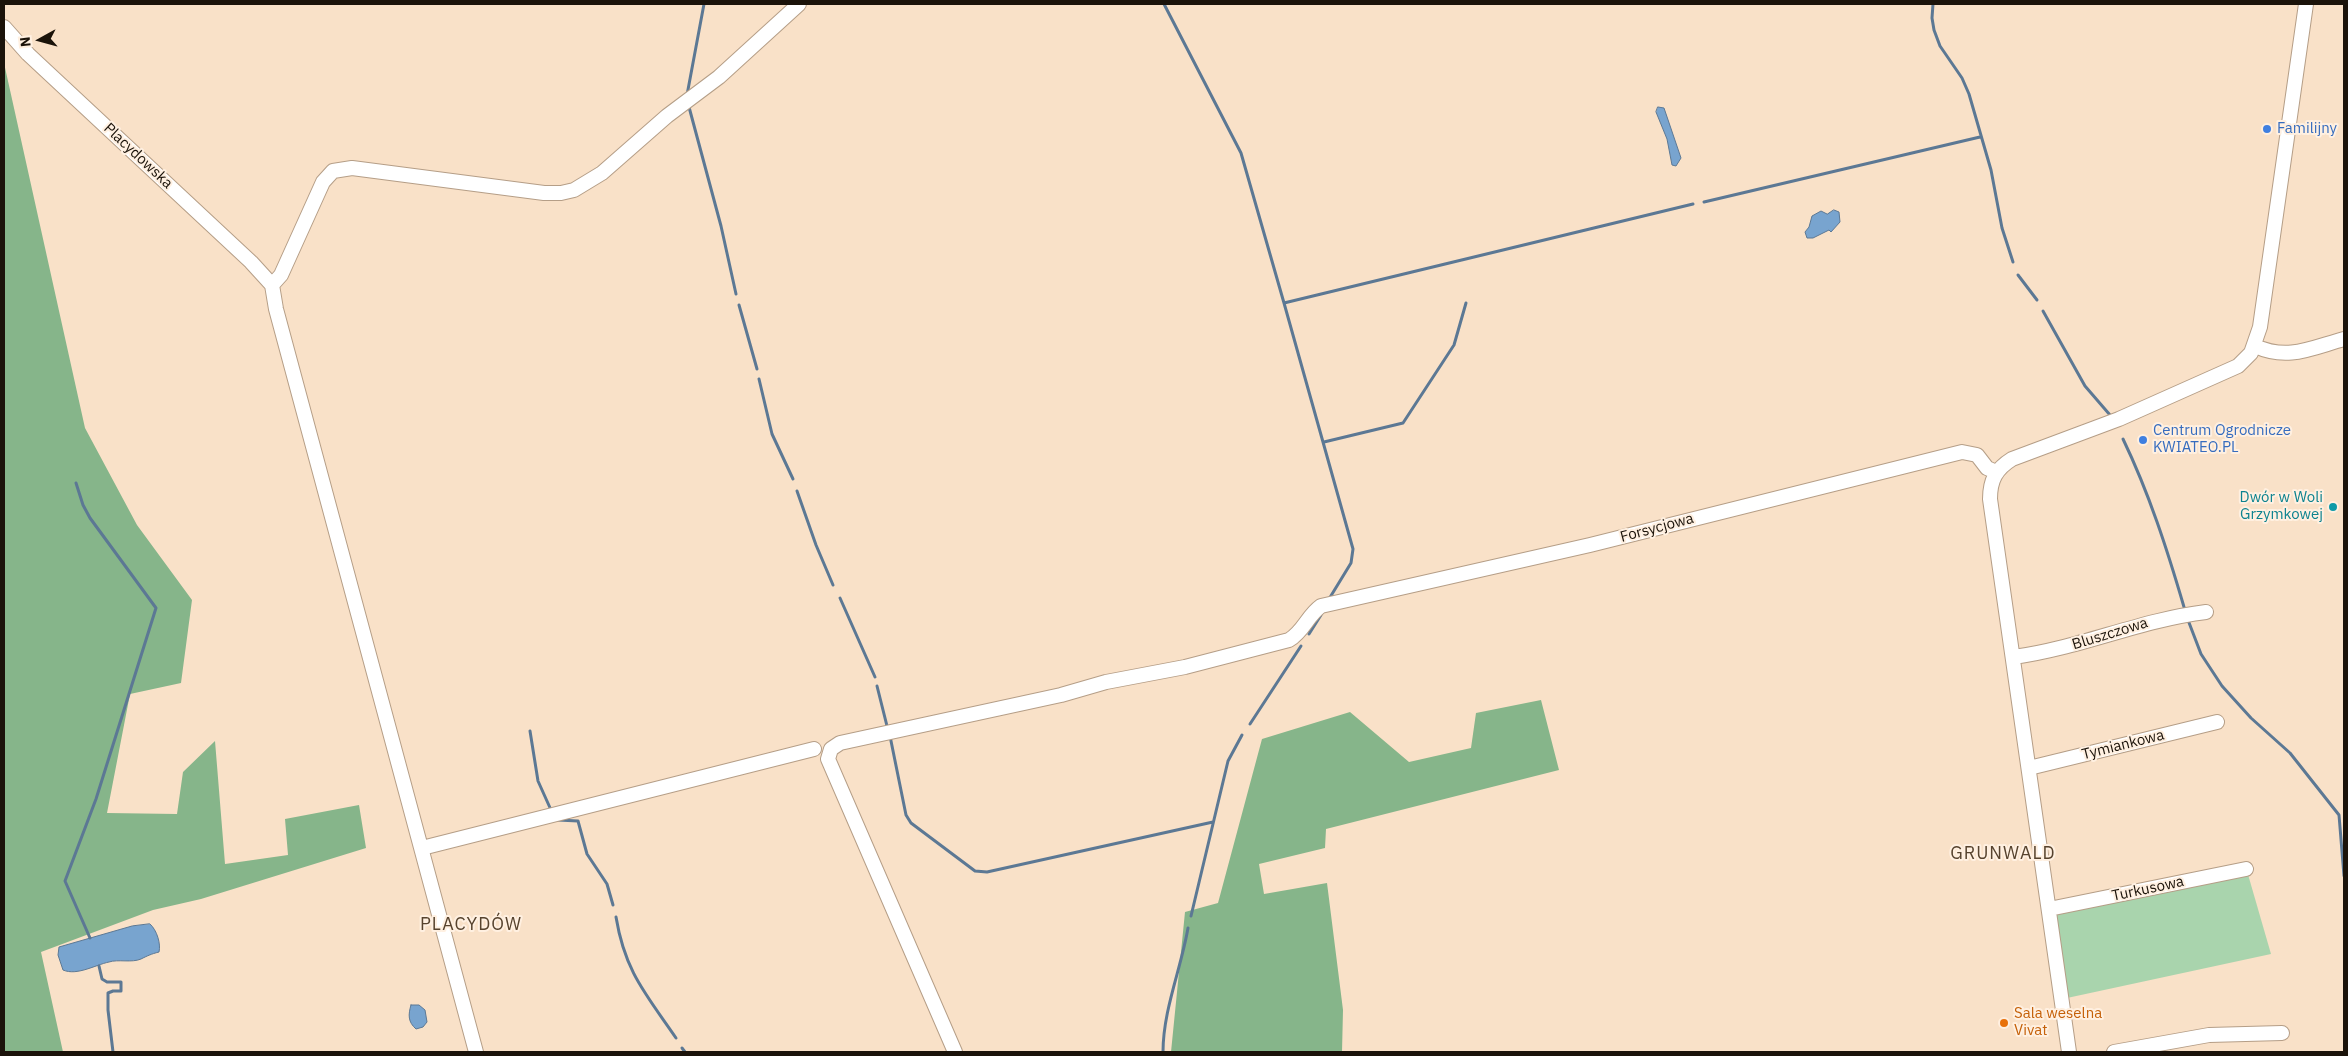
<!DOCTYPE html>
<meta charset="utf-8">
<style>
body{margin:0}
#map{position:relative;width:2348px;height:1056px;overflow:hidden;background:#f9e1c8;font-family:"IBM Plex Sans",sans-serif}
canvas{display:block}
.frame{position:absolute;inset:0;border:5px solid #1b130a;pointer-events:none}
.north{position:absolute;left:15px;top:15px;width:50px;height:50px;-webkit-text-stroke:4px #fff0e1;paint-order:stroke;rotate:263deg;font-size:14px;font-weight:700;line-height:20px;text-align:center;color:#1b130a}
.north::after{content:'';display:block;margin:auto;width:18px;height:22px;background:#1b130a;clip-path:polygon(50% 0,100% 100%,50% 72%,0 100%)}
</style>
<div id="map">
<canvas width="2348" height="1056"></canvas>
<div class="frame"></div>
<div class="north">N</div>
</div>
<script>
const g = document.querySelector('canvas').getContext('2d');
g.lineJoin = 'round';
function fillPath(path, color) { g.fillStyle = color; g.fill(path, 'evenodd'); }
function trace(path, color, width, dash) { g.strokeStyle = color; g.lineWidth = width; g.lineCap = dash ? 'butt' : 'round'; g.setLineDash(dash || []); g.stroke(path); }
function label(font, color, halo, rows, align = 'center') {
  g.font = font + ' "IBM Plex Sans",sans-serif'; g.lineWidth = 4; g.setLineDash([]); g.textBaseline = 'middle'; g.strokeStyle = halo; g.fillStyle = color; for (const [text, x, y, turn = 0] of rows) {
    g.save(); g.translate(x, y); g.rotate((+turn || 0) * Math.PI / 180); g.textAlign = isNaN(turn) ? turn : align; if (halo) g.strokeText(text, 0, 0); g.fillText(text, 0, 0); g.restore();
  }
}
const green = new Path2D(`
 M2247 871 2271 954 2067 998 2055 917 2058 910Z`);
const forest = new Path2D(`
 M4 63 85 428 137 525 192 600 181 683 130 694 107 813 177 814 183 772 215 741 225 864 288 855 285 819 359 805 366 848 201 899 153 910 41 952 63 1052H4Z
 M1541 700 1559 770 1326 829 1325 848 1259 864 1264 894 1327 883 1343 1010 1342 1052H1171L1185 912 1218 903 1262 739 1350 712 1409 762 1471 748 1476 713Z`);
const water = new Path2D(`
 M1658 107 1664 108 1681 158 1676 166 1672 165 1667 139 1656 112Z
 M1834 210 1839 212 1840 222 1831 232 1829 230 1813 238H1807L1805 232 1809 227 1812 216 1821 211 1827 214Z
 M150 924C157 930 161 944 159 952 151 954 147 956 141 959 132 963 118 959 109 962 95 965 77 976 63 970L58 955 59 947 132 926Z
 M411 1005H419L425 1010 427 1022 423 1027 416 1029C408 1022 408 1015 411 1005Z`);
const stream = new Path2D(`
 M1164 4 1241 153 1284 303 1693 204
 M1933 4 1932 18 1934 30 1940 46 1962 78 1969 94 1991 170 2002 228 2013 262
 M687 95 704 4
 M689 107 721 226 736 294
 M1704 202 1980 137
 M2018 275 2037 300
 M1284 303 1353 549 1351 563 1329 599
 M739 305 757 369
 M2043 311 2085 386 2110 415
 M759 379 772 434 793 479
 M2123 439C2149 493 2167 549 2184 607
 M1324 442 1403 423 1454 345 1466 303
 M76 483 83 505 90 518 156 608 96 799 65 881 90 938
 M797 491 816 545 833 585
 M840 598 875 677
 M2188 620 2201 654 2222 686 2251 718 2290 753 2339 815 2344 876
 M1309 634 1321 615
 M877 686 887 726
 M1250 724 1301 646
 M530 731 538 781 551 810
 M890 736 906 815 911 823 975 871 987 872 1213 822
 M558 820 578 821 587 854 607 884 613 905
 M1191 916 1228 761 1242 735
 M616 917C625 972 646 994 676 1038
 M99 966 102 979 107 982H121V991H113L108 993V1010L113 1052
 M682 1048 685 1052
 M1163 1052C1163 1010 1181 969 1188 928`);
const minor = new Path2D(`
 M4 27 28 54 251 262 272 285
 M272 285 276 309 476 1052
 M272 285 281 275 323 182 333 171 352 168 544 193H561L574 190 602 173 667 116 719 77 799 4
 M2255 346C2288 361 2311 348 2344 339
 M2014 657C2080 648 2140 620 2206 612
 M2029 768 2217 722
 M422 848 814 749
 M2049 909 2246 869
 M955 1052 828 759 831 749 840 743 1061 695 1106 682 1185 667 1289 640C1304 631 1307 616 1321 606L1590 545 1962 452 1977 455 1987 468 1996 472
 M2069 1052 1990 499C1990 480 1996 469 2012 459L2119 419 2238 366 2251 353 2260 327 2306 4
 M2114 1052 2209 1035 2282 1033`);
const markers = [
 [2267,129,5,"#3f7fe0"],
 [2143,440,5,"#3f7fe0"],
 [2333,507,5,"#0f9aa8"],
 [2004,1023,5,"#e8710a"]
];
const shopNames = [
 ["Familijny",2277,129],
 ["Centrum Ogrodnicze",2153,431],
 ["KWIATEO.PL",2153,448]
];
const streetNames = [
 ["Placydowska",138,156,43],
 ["Forsycjowa",1657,528,-15],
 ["Bluszczowa",2110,634,-17],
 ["Tymiankowa",2123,745,-14],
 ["Turkusowa",2148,889,-12]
];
const cultureNames = [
 ["Dwór w Woli",2323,498],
 ["Grzymkowej",2323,515]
];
const foodNames = [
 ["Sala weselna",2014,1014],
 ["Vivat",2014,1031]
];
const quarterNames = [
 ["GRUNWALD",2003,854],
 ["PLACYDÓW",471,925]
];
fillPath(green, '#a9d4ad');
fillPath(forest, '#86b58a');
fillPath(water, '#78a4cf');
trace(water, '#5c7894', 1);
trace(stream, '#5c7894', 3);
trace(minor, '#b59e87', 16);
trace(minor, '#fff', 14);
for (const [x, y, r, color] of markers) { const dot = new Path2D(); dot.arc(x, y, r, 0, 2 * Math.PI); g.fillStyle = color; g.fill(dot); trace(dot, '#fff0e1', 2); }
label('15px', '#366cbe', '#fff0e1', shopNames, 'left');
label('15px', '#1b130a', '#fff0e1', streetNames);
label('15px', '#0d838f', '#fff0e1', cultureNames, 'right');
label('15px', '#c56008', '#fff0e1', foodNames, 'left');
g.letterSpacing = '1px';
label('18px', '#57432e', '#fff0e1', quarterNames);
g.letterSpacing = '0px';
</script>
